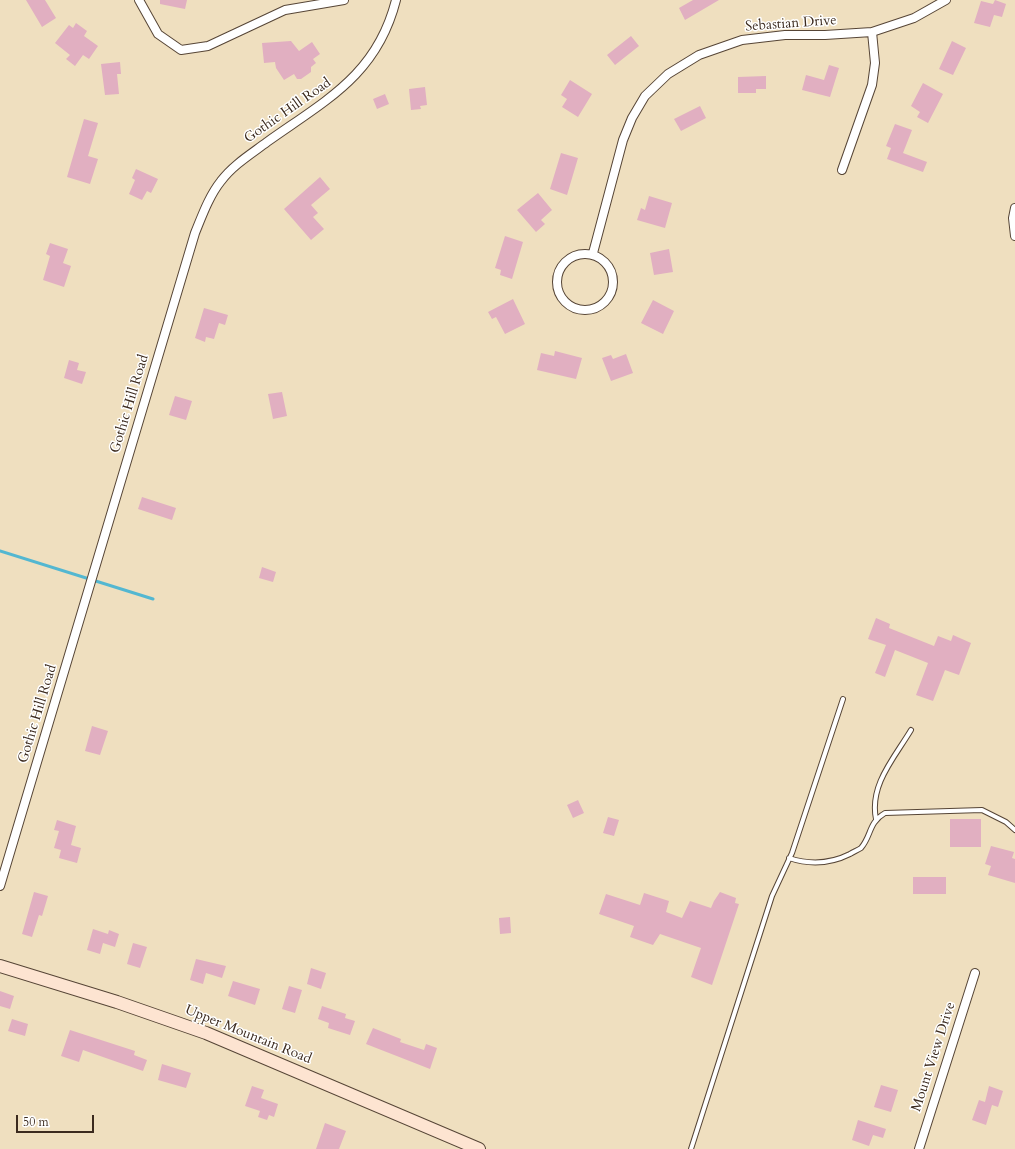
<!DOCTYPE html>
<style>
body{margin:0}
#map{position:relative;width:1015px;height:1149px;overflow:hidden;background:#efdfbf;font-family:Cardo,serif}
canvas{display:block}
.scale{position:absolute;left:16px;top:1115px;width:78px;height:18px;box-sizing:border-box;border:2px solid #3b2a1e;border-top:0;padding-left:5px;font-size:12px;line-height:14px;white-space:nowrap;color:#3b2a1e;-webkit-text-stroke:3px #fff;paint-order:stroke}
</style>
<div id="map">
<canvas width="1015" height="1149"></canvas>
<div class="scale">50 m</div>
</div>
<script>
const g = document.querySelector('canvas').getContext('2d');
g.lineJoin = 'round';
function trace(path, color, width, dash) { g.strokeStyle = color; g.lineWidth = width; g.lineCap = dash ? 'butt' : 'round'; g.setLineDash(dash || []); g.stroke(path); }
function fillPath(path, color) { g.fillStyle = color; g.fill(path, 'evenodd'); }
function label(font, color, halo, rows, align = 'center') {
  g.font = font + ' Cardo,serif'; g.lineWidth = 3; g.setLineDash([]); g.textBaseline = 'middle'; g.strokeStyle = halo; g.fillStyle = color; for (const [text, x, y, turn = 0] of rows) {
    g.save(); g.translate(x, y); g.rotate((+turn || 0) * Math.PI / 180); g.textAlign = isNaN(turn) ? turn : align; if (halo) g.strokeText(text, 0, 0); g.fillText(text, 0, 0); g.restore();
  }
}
const stream = new Path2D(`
 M0 551 153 599`);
const building = new Path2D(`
 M26 0H45L56 18 42 27Z
 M160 0H187L185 9 160 4Z
 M693 0H719L685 20 679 8Z
 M995 0 1006 4 1002 17 994 15 990 27 974 23 981 1 993 4Z
 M76 23 87 31 84 36 98 46 89 59 83 55 75 66 66 59 70 55 55 43 69 25 73 28Z
 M631 36 639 46 615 65 607 55Z
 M291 41 299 51 312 42 320 54 313 59 316 63 311 67V72L301 79H297L294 74 284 80 276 68 275 62 264 63 262 43Z
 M952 41 966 48 953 75 939 69Z
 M120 62 121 74H117L119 94 105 95 101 64Z
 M829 65 839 68 830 97 802 90 806 75 824 80Z
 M766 76V89H756V93H738V77Z
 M570 80 592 94 578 117 562 107 567 99 561 95Z
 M923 83 943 94 928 123 917 117 920 112 911 106Z
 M425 87 427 105 420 106 421 109 411 110 409 89Z
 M385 94 389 104 377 109 373 99Z
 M700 106 706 118 681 131 674 119Z
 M84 119 98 123 88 156 98 159 90 184 67 177Z
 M895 124 912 130 903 153 927 162 923 172 887 159 891 148 886 146Z
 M561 153 578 158 567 195 550 189Z
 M136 169 158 179 151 193 147 191 142 200 129 194 135 180 132 178Z
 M320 177 330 189 311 205 318 213 313 217 324 229 311 240 284 209Z
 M538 193 552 210 541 220 545 224 536 232 517 210Z
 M649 196 672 203 665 228 637 220 641 208 645 210Z
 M505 236 523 242 512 279 500 275 501 270 495 268Z
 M50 243 68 249 63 263 71 266 64 287 43 280 50 256 46 254Z
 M669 249 673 272 654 275 650 253Z
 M513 299 525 324 505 334 496 317 492 319 488 312Z
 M653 300 674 311 663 334 641 323Z
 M204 308 228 315 225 325 219 323 214 339 206 337 205 342 195 338Z
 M555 351 582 358 576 379 537 370 541 353 554 356Z
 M626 354 633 373 611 381 602 358 611 355 613 359Z
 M69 360 79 363 77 370 86 372 82 384 64 378Z
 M282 392 287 416 273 419 268 394Z
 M175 396 192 401 186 420 169 415Z
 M142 497 176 508 172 520 138 509Z
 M262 567 276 572 273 582 259 578Z
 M876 618 890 624 889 628 934 646 938 636 951 641 953 635 971 643 959 675 945 670 933 701 916 695 928 663 895 650 885 677 875 673 886 645 868 639Z
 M92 726 108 731 100 755 85 751Z
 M578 800 584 813 573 818 567 805Z
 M608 817 619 820 614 836 603 833Z
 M950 819H981V847H950Z
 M57 820 76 826 71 845 81 848 77 863 59 858 61 850 54 848 59 831 54 830Z
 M991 846 1014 852 1012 858 1015 859V883L988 875 991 866 985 864Z
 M913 877H946V894H913Z
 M34 892 48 896 42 916 39 915 32 937 22 934Z
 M720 892 736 898 735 903 739 904 712 985 691 977 701 948 660 934 653 945 630 937 634 926 599 914 606 894 640 905 644 893 669 901 666 912 682 918 690 901 711 908 714 901Z
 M510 917 511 933 500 934 499 918Z
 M93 929 108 934 109 930 119 934 115 947 103 943 100 954 87 950Z
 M133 943 147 947 140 968 127 964Z
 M196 959 226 966 222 978 206 973 203 984 190 980Z
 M311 968 326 973 321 989 307 984Z
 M233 981 260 989 255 1005 228 996Z
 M289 986 302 990 295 1013 282 1009Z
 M0 991 14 996 10 1009 0 1006Z
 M322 1006 346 1014 345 1018 355 1021 350 1035 328 1028 329 1023 318 1019Z
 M12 1019 28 1024 25 1036 8 1031Z
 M373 1028 401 1039 400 1042 424 1050 426 1044 437 1048 430 1069 366 1044Z
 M70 1030 135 1051 134 1055 147 1060 143 1071 83 1050 79 1062 61 1056Z
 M162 1064 191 1073 186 1088 158 1080Z
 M881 1085 898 1090 891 1112 874 1107Z
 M252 1086 264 1090 261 1098 278 1104 274 1117 269 1115 267 1120 258 1117 260 1111 245 1106Z
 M989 1086 1003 1091 998 1107 992 1105 986 1125 972 1120 979 1100 985 1102Z
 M858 1120 886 1129 883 1138 873 1135 869 1146 852 1140Z
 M325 1123 346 1131 339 1149H316Z`);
const lane = new Path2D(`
 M876 819C869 785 895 757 911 730
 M789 858C810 865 830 864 850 854 853 852 858 850 861 848 872 835 868 823 885 813L982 810 1006 822 1015 830
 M691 1149 772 896 792 853 843 699`);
const street = new Path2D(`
 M139 0 158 34 181 50 208 46 285 10 344 0
 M842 170 872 85 875 63 872 32
 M1015 208 1013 218 1015 236
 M593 253 623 140 632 118 645 96 668 74 699 55 742 40 785 35H825L872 32 914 18 946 0
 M557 282a28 28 0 1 1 56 0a28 28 0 1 1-56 0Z
 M0 886 195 233C202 216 209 196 221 181 233 165 251 154 267 142 326 100 377 75 396 0
 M919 1149 975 973`);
const secondary = new Path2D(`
 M0 966 117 1002 206 1033 479 1149`);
const streetNames = [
 ["Sebastian Drive",791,24,-4],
 ["Gothic Hill Road",288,111,-35],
 ["Gothic Hill Road",130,404,-73],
 ["Gothic Hill Road",38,714,-73],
 ["Upper Mountain Road",248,1035,22],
 ["Mount View Drive",934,1057,-72]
];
trace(stream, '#53b7d1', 3);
fillPath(building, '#e1afc1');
trace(lane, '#564536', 6);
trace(street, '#564536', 10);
trace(secondary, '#564536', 14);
trace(lane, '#fff', 4);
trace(street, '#fff', 8);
trace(secondary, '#fde4d1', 12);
label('14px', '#3b2a1e', '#fff', streetNames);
</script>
